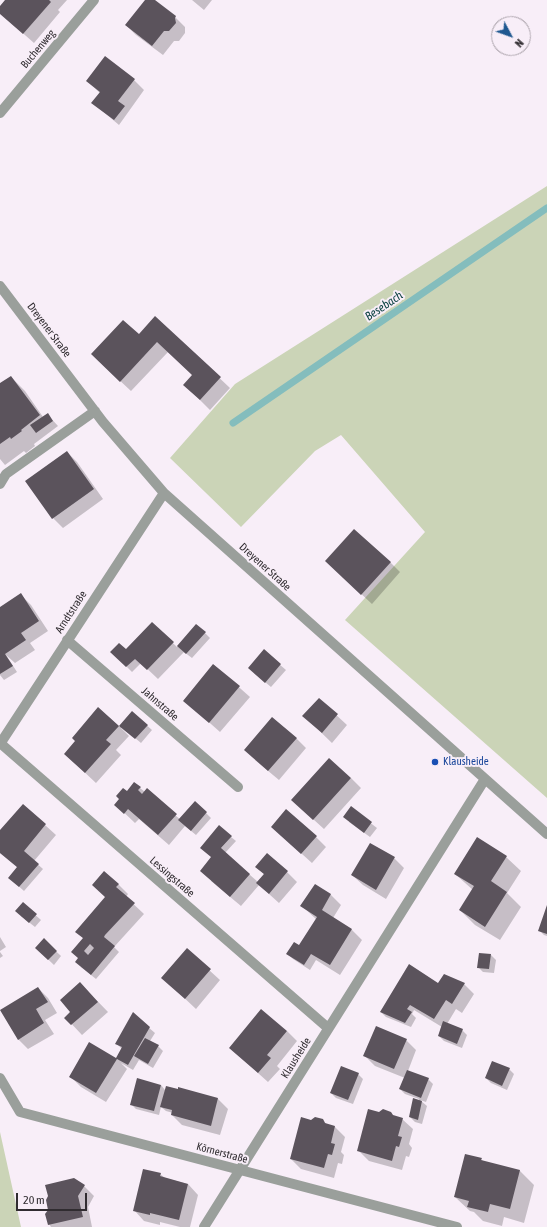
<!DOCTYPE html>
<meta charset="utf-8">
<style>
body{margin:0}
#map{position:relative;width:547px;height:1227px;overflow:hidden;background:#f8eef8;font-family:"Asap Condensed",sans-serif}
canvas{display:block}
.north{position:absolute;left:491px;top:16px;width:40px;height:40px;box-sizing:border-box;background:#f8eef8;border:1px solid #a8a0a8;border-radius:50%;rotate:131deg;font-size:11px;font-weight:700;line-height:16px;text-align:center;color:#302c30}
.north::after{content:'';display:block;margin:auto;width:14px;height:18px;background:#1f5890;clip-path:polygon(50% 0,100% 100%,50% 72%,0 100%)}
.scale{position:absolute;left:16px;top:1193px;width:71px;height:18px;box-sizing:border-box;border:2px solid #302c30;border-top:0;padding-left:5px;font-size:12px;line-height:14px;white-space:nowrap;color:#302c30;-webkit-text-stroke:3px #f8eef8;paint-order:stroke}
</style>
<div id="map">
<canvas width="547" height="1227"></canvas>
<div class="north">N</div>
<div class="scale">20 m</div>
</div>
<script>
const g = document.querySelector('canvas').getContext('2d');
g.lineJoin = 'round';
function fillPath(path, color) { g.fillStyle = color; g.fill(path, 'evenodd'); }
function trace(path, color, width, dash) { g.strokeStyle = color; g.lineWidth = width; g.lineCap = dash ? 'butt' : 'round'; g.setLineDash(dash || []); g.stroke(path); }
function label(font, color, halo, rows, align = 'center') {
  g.font = font + ' "Asap Condensed",sans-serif'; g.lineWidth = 4; g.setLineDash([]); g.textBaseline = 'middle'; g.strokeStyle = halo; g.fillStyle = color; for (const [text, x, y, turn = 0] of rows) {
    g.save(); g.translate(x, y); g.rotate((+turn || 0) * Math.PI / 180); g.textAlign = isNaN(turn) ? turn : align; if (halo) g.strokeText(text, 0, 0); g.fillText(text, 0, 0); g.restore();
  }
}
const green = new Path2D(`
 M547 186V798L345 620 425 532 341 435 315 451 241 527 170 458 235 384Z
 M0 1132 21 1227H0Z`);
const shadow = new Path2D(`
 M7 0H67L58 10 60 12 34 43 0 13V8Z
 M146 0H153L175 17 185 27V33L179 41H174L163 55 136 35 126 25Z
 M192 0H212L204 10Z
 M134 80 144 90 119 125 93 103 100 93 87 81Z
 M155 317 230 388 210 410 195 395 193 375 168 352 131 391 102 364 139 335Z
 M11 377 25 391 43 417 47 414 58 426 34 444 35 446 26 453 24 451 5 465 0 459V385Z
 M67 452 77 462 103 499 63 528 53 518Z
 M326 561 390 562 400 572 372 604Z
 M21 595 31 605 48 631 30 643 35 650 15 663 6 655 17 672 4 680 0 675V608Z
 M152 623 177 647 197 625 210 638 192 658 184 652 158 679 141 663 132 672 112 652 133 658Z
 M264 651 286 670 271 687 254 673Z
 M214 665 250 697 220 732 184 700Z
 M319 699 347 725 332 743 304 716Z
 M98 708 120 727 132 712 152 730 141 743 122 727 121 728 129 736 116 750 121 755 96 783 65 754 77 741Z
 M296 738 306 748 279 780 255 760Z
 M351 778 361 788 324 829 303 810Z
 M140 788 180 819 206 813 211 818 196 835 185 826 169 845 139 819 135 823 116 805 127 792Z
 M23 805 56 835 34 861 43 869 24 891 15 883 18 868 0 853V832Z
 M351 808 377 828 370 837 349 822Z
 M272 827 316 837 326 847 312 863Z
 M231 837 236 841 225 853 258 882 264 874 256 867 287 872 297 882 279 903 259 885 241 906 211 881 212 858Z
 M506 857 521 871 507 893 521 907 500 940 475 925 460 910 473 890 455 874Z
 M394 858 404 868 386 899 363 885 352 875Z
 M118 884 128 894 126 897 144 914 114 947 119 952 96 979 81 967 79 958 84 939 77 932Z
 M315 885 331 895 341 905 333 918 352 930 362 940 340 975 316 960 310 970 293 959 288 954 299 947 317 920 302 906Z
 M23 904 41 920 35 927 21 916Z
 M547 907V936L544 935 539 930Z
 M0 937 6 947 0 951Z
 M44 940 61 956 54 965 36 948Z
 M187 950 220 980 196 1009 163 978Z
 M0 952 3 956 0 958Z
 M491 955 496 960 494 973 483 972 478 967Z
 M80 983 108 1012 82 1035 66 1018 71 1013Z
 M439 984H464L474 994 462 1013 456 1009 447 1024 462 1030 467 1035 462 1048 444 1041 439 1036 442 1027 414 1010 412 1014 416 1018 411 1027 386 1017 381 1012Z
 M38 988 48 998 57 1013 45 1020 54 1034 28 1049 18 1039Z
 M133 1014 155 1033 150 1041 158 1046 163 1051 153 1068 139 1060 133 1070 121 1063 127 1069 106 1102 81 1087 71 1077 117 1059 122 1049 116 1043Z
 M287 1031 297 1041 277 1066 280 1069 268 1082 230 1048Z
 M406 1040 416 1050 408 1071 428 1079 433 1084 426 1102 420 1100 427 1106 422 1124 415 1122 410 1117 419 1099 405 1094 400 1089 405 1078 375 1066 365 1056Z
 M509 1069 514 1074 507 1090 491 1083 486 1078Z
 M358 1074 363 1079 353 1104 336 1098 331 1093Z
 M161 1085 165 1090 218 1099 228 1109 220 1135 182 1125 172 1115 173 1113 166 1111 161 1107 159 1115 136 1109 131 1104Z
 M394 1117 402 1119 413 1129 409 1144 412 1148 409 1157 406 1156 402 1170 369 1161 359 1151Z
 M323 1120 327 1125 335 1127 345 1137 341 1152 344 1155 342 1164 338 1163 334 1178 301 1169 291 1159Z
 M481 1159 484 1162 520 1171 534 1185 524 1223 504 1217 502 1226 483 1221 474 1212 470 1211 455 1197Z
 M160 1174 165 1178 188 1184 198 1195 190 1227H180L160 1222V1225L144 1221 134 1210Z
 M84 1186 94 1196 88 1207 92 1227H51L49 1224Z`);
const stream = new Path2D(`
 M233 423 547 208`);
const building = new Path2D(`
 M5 0H49L51 2 23 34 0 14V6Z
 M145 0H155L176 16 175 18 176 23 169 31H164L152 46 125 25Z
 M105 56 135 79 118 101 125 106 114 120 91 103 100 92 86 81Z
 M155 316 221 377 200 400 183 385 192 375 157 342 120 382 91 354 123 320 139 334Z
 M11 376 40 415 21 430 22 431 11 439 10 437 0 444V383Z
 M48 413 53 421 36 433 30 425Z
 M67 451 94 489 52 519 25 481Z
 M354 529 391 562 361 595 325 561Z
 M21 593 39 621 21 633 26 640 5 654 13 666 0 674V607Z
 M152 622 174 642 147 670 135 659 126 667 110 652 119 643 126 649Z
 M196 624 206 632 186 654 177 646Z
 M264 649 281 664 265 683 248 668Z
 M213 664 240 686 209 723 183 701Z
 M319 698 338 714 322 733 302 716Z
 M98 707 119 726 106 740 111 744 85 773 64 754 75 741 72 738Z
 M132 711 148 725 135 739 119 726Z
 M272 717 297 738 268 771 244 750Z
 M329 758 351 778 313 820 291 800Z
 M134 782 141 787 138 790 142 794 147 788 177 814 158 835 128 809 124 814 114 805 119 799 116 796 123 788 127 791Z
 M195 801 207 812 191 831 178 820Z
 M23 804 46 824 24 851 39 864 19 887 8 878 17 867 0 853V830Z
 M351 806 372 822 364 833 343 817Z
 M286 809 317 836 301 854 271 827Z
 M219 825 232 836 221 848 250 874 230 897 200 871 211 857 200 848Z
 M477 837 507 856 491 881 507 892 485 927 459 910 474 886 454 874Z
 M370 843 395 857 376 890 351 875Z
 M267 853 288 871 269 894 256 883 264 874 255 867Z
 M104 871 119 884 116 887 135 903 105 935 104 937 115 946 91 975 75 962 78 958 71 952 83 938 75 932 105 897 92 885ZM90 944 94 948 88 955 84 951Z
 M315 884 331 894 322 910 352 929 330 965 311 954 304 965 286 954 294 942 299 945 317 917 300 906Z
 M23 902 37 914 29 923 15 911Z
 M547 905V934L538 931Z
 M44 938 57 951 48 960 35 948Z
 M187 948 211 969 185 999 161 978Z
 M479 953 491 954 489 969 477 968Z
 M409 964 438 983 444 974 465 983 452 1004 446 1000 434 1019 410 1005 407 1009 412 1012 405 1023 380 1012Z
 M80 982 98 1002 71 1025 64 1018 70 1012 60 1000Z
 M38 987 48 1002 36 1009 44 1023 18 1040 0 1010Z
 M261 1009 287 1031 267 1055 271 1058 258 1073 229 1048Z
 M133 1012 150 1027 128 1065 117 1059 96 1093 69 1077 89 1042 116 1058 122 1047 115 1044Z
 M443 1021 463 1029 457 1044 438 1036Z
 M376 1026 407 1039 394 1069 363 1056Z
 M145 1038 159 1045 148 1064 134 1056Z
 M492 1061 510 1068 502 1086 485 1078Z
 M341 1066 359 1073 348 1100 330 1093Z
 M407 1070 429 1078 421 1098 399 1089Z
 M137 1078 161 1085 154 1111 130 1105Z
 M166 1086 178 1089V1087L218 1098 211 1126 171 1115 172 1110 160 1107Z
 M413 1098 422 1101 418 1120 409 1117Z
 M368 1109 379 1112 383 1109 391 1112 393 1115 403 1118 398 1136 402 1137 399 1147 396 1146 392 1161 357 1151Z
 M301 1117 311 1120 315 1117 323 1119 325 1123 335 1126 331 1143 335 1144 332 1155 328 1154 324 1168 290 1159Z
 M465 1154 482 1158 481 1160 520 1170 510 1209 490 1204 488 1212 467 1207 469 1201 454 1197Z
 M143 1169 161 1173 160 1176 188 1184 179 1220 150 1213V1215L133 1211Z
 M74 1178 85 1185 78 1196 83 1217 48 1225 45 1214 48 1210 46 1200 48 1196 45 1185Z`);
const minor = new Path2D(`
 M0 113 94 0
 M0 286 103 422 164 493 547 834
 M0 484 6 474 95 411
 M67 640 238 787
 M0 743 328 1028
 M0 744 164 493
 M0 1078 20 1112 457 1227
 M204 1227 485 779`);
const markers = [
 [435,762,4,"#1a4fb4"]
];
const streetNames = [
 ["Buchenweg",38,49,-50],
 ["Dreyener Straße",49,330,53],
 ["Dreyener Straße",265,567,42],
 ["Arndtstraße",71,612,-57],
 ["Jahnstraße",160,704,41],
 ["Lessingstraße",172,877,41],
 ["Klausheide",296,1058,-58],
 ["Körnerstraße",222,1153,15]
];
const transitNames = [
 ["Klausheide",443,762]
];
const waterNames = [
 ["Besebach",384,306,-34]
];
fillPath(green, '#cbd4b7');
fillPath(shadow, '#0003');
trace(stream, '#84bdbd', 7);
fillPath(building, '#5b535c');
trace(minor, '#9a9f9b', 10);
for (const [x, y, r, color] of markers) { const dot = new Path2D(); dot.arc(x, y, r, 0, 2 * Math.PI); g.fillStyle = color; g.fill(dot); trace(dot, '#f8eef8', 1.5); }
label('11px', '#302c30', '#f8eef8', streetNames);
label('11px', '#164399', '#f8eef8', transitNames, 'left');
label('italic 12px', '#0e4444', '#f8eef8', waterNames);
</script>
